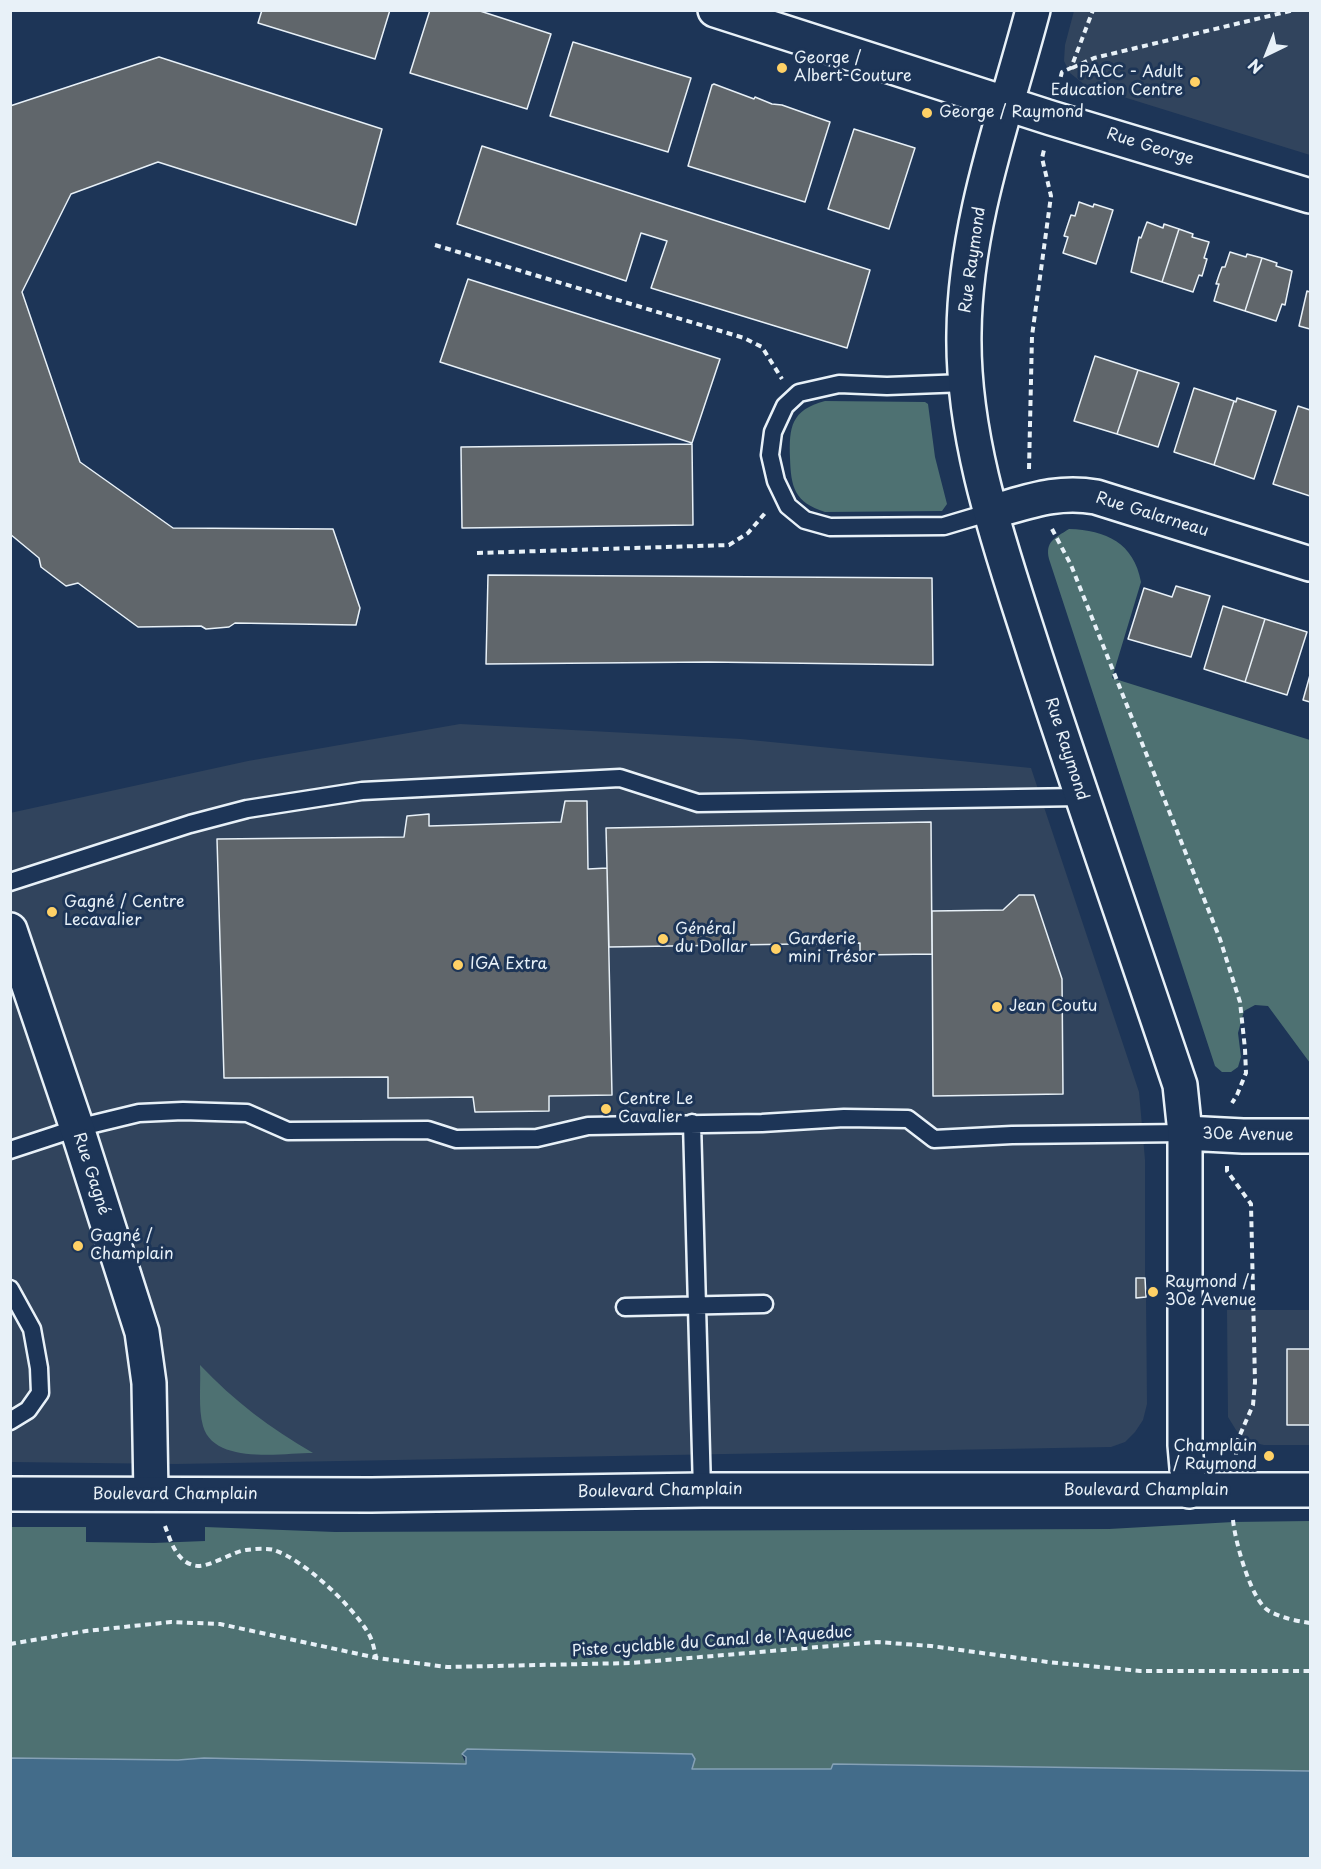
<!DOCTYPE html>
<meta charset="utf-8">
<style>
body{margin:0}
#map{position:relative;width:1321px;height:1869px;overflow:hidden;background:#1d3557;font-family:"Playpen Sans",sans-serif}
canvas{display:block}
.frame{position:absolute;inset:0;border:12px solid #e8f1f8;pointer-events:none}
.north{position:absolute;left:1237px;top:24px;width:60px;height:60px;-webkit-text-stroke:4px #1d3557;paint-order:stroke;rotate:223deg;font-size:16px;font-weight:700;line-height:24px;text-align:center;color:#e8f1f8}
.north::after{content:'';display:block;margin:auto;width:21px;height:27px;background:#e8f1f8;clip-path:polygon(50% 0,100% 100%,50% 72%,0 100%)}
</style>
<div id="map">
<canvas width="1321" height="1869"></canvas>
<div class="frame"></div>
<div class="north">N</div>
</div>
<script>
const g = document.querySelector('canvas').getContext('2d');
g.lineJoin = 'round';
function fillPath(path, color) { g.fillStyle = color; g.fill(path, 'evenodd'); }
function trace(path, color, width, dash) { g.strokeStyle = color; g.lineWidth = width; g.lineCap = dash ? 'butt' : 'round'; g.setLineDash(dash || []); g.stroke(path); }
function label(font, color, halo, rows, align = 'center') {
  g.font = font + ' "Playpen Sans",sans-serif'; g.lineWidth = 6; g.setLineDash([]); g.textBaseline = 'middle'; g.strokeStyle = halo; g.fillStyle = color; for (const [text, x, y, turn = 0] of rows) {
    g.save(); g.translate(x, y); g.rotate((+turn || 0) * Math.PI / 180); g.textAlign = isNaN(turn) ? turn : align; if (halo) g.strokeText(text, 0, 0); g.fillText(text, 0, 0); g.restore();
  }
}
const built = new Path2D(`
 M1074 11H1310V155L1085 85 1070 73 1064 61 1065 45Z
 M460 724 741 739 1031 768 1139 1092 1145 1160V1278H1136V1297H1146L1147 1404 1143 1420 1135 1432 1125 1442 1111 1447 176 1464 11 1462 10 813 248 761Z
 M1227 1310H1310V1445H1264L1247 1441 1236 1430 1228 1417Z`);
const green = new Path2D(`
 M825 401 925 402 928 404 935 457 947 504 942 511 825 512C794 502 791 487 790 458 789 427 791 410 825 401Z
 M1069 529C1106 530 1134 543 1141 582L1112 678 1310 740V1063L1268 1006 1255 1005 1244 1011 1238 1033 1241 1057 1238 1067 1231 1072H1222L1215 1066 1049 559C1045 541 1055 538 1069 529Z
 M200 1365C234 1401 270 1428 313 1453 282 1453 214 1465 203 1426 198 1408 201 1385 200 1365Z
 M1310 1521V1771L833 1764 832 1769H691L695 1759 468 1749 462 1755 466 1764 204 1758 178 1760 11 1758 10 1527H86V1542L154 1543 205 1541V1527L335 1532 1109 1529 1233 1522Z`);
const water = new Path2D(`
 M467 1749 692 1754 695 1759 692 1769H831L833 1764 1310 1771V1858H11V1758L178 1760 204 1758 466 1764V1757L462 1754Z`);
const building = new Path2D(`
 M262 10H390L375 59 258 23Z
 M430 10H477L551 34 527 109 410 73Z
 M573 42 691 78 668 152 550 116Z
 M159 57 382 129 356 225 158 162 71 194 22 292 80 462 173 528 333 529 360 608 356 625 235 623 229 627 206 629 201 626 138 627 78 583 66 586 41 567 39 558 10 534V106Z
 M714 84 754 99 755 97 772 104 782 105 830 122 805 202 688 166 712 85Z
 M854 129 915 148 889 229 828 209Z
 M482 146 870 270 847 348 651 288 667 241 641 233 626 281 457 224Z
 M1079 202 1093 207 1094 204 1113 210 1096 264 1063 253 1068 237 1064 236 1071 215 1075 216Z
 M1147 222 1163 228 1164 224 1179 229 1162 282 1131 272 1139 237 1141 238Z
 M1179 229 1193 234 1192 237 1209 242 1204 258 1207 259 1202 276 1199 275 1193 292 1162 282Z
 M1230 252 1246 257 1247 254 1262 258 1245 311 1214 301 1219 284H1216L1219 275 1222 267H1225Z
 M1262 258 1277 263 1276 266 1292 271 1285 305 1282 304 1276 321 1245 311Z
 M468 279 720 359 692 443 440 362Z
 M1310 289V329L1299 326 1307 291 1310 292Z
 M1095 356 1138 370 1117 434 1074 421Z
 M1138 370 1179 383 1158 447 1117 434Z
 M1194 388 1234 401 1214 465 1174 452Z
 M1237 398 1276 411 1254 479 1214 465 1234 401 1236 402Z
 M1298 406 1310 410V496L1273 484Z
 M692 444 693 525 462 528 461 447Z
 M488 575 932 578 933 665 708 662 486 664Z
 M1176 586 1210 596 1191 657 1128 639 1144 588 1172 597Z
 M1223 606 1265 619 1245 682 1204 669Z
 M1265 619 1307 632 1287 695 1245 682Z
 M1310 675V702L1303 700Z
 M565 801H587L588 869 607 868 612 1095 549 1096V1111L475 1112 473 1097 388 1098V1077L224 1078 217 839 404 837 407 816 429 814V826L561 822Z
 M931 822 932 954 860 955V943L609 947 606 828Z
 M1019 895H1034L1062 979 1063 1094 933 1096 932 911 1003 910Z
 M1136 1278H1145L1146 1297 1136 1298Z
 M1287 1349H1310V1425H1287Z`);
const path = new Path2D(`
 M1072 68 1094 58 1294 10
 M1058 87 1062 72 1071 68 1093 10
 M435 245 744 338 762 347 782 379
 M1029 469 1032 336 1051 196 1042 158 1044 150
 M1052 529 1071 565 1220 939 1240 1002 1245 1049 1246 1073 1237 1095 1232 1103
 M477 553 729 545 748 533 766 512
 M1227 1166V1171L1251 1204 1255 1382 1253 1405 1236 1444V1459
 M1233 1520C1235 1541 1251 1601 1269 1611 1282 1618 1297 1621 1310 1623
 M165 1526C171 1542 177 1564 198 1566 212 1566 232 1552 246 1550 254 1549 266 1548 274 1550 304 1560 350 1604 367 1631 372 1638 374 1648 376 1657
 M10 1644 86 1631 171 1622 220 1624 377 1658 447 1667 631 1663 877 1642 931 1646 1048 1662 1140 1671H1310`);
const lane = new Path2D(`
 M965 383 887 386 839 384 799 393 785 406 773 432 770 455 776 481 788 506 805 520 830 527 944 526 991 512
 M10 882 190 824 247 809 362 791 620 778 698 803 1081 797
 M692 1123 702 1490
 M10 1150 77 1128 139 1113 183 1111 247 1113 288 1131 428 1130 456 1139 537 1138 588 1126 762 1123 844 1118 908 1119 934 1139 1012 1135 1185 1133
 M10 1289 32 1329 39 1368 40 1393 28 1410 10 1421
 M625 1307 764 1304`);
const street = new Path2D(`
 M715 10 1051 118 1310 196
 M1033 10C1005 116 965 222 964 333 962 443 1002 551 1035 655 1082 799 1132 942 1180 1085L1185 1133V1445L1189 1491
 M991 512C1028 502 1057 490 1096 497L1310 564
 M10 930 77 1128 142 1332 149 1383 151 1494
 M1185 1133 1243 1136H1310`);
const secondary = new Path2D(`
 M10 1494 371 1495 702 1490H1310`);
const markers = [
 [782,68,6,"#ffd166"],
 [1195,82,6,"#ffd166"],
 [927,113,6,"#ffd166"],
 [52,912,6,"#ffd166"],
 [663,939,6,"#ffd166"],
 [776,949,6,"#ffd166"],
 [458,965,6,"#ffd166"],
 [997,1007,6,"#ffd166"],
 [606,1109,6,"#ffd166"],
 [78,1246,6,"#ffd166"],
 [1153,1292,6,"#ffd166"],
 [1269,1456,6,"#ffd166"]
];
const poiNames = [
 ["George /",794,59],
 ["Albert-Couture",794,77],
 ["PACC - Adult",1183,73,"right"],
 ["Education Centre",1183,91,"right"],
 ["George / Raymond",939,113],
 ["Gagné / Centre",64,903],
 ["Lecavalier",64,921],
 ["Général",675,930],
 ["du Dollar",675,948],
 ["Garderie",788,940],
 ["mini Trésor",788,958],
 ["IGA Extra",470,965],
 ["Jean Coutu",1009,1007],
 ["Centre Le",618,1100],
 ["Cavalier",618,1118],
 ["Gagné /",90,1237],
 ["Champlain",90,1255],
 ["Raymond /",1165,1283],
 ["30e Avenue",1165,1301],
 ["Champlain",1257,1447,"right"],
 ["/ Raymond",1257,1465,"right"]
];
const streetNames = [
 ["Rue George",1150,147,17],
 ["Rue Raymond",973,260,-82],
 ["Rue Galarneau",1152,515,17],
 ["Rue Raymond",1066,749,72],
 ["30e Avenue",1248,1135,1],
 ["Rue Gagné",91,1174,72],
 ["Boulevard Champlain",660,1491,-1],
 ["Boulevard Champlain",1146,1491],
 ["Boulevard Champlain",175,1495],
 ["Piste cyclable du Canal de l'Aqueduc",712,1642,-4]
];
fillPath(built, '#31445d');
fillPath(green, '#4e7172');
fillPath(water, '#436c8a');
trace(water, '#85a1b6', 1.5);
fillPath(building, '#60666b');
trace(building, '#e8f1f8', 1.5);
trace(lane, '#e8f1f8', 21);
trace(street, '#e8f1f8', 38);
trace(secondary, '#e8f1f8', 38);
trace(path, '#e8f1f8', 4, [6, 4.5]);
trace(lane, '#1d3557', 16);
trace(street, '#1d3557', 33);
trace(secondary, '#1d3557', 33);
for (const [x, y, r, color] of markers) { const dot = new Path2D(); dot.arc(x, y, r, 0, 2 * Math.PI); g.fillStyle = color; g.fill(dot); trace(dot, '#1d3557', 2); }
label('16px', '#e8f1f8', '#1d3557', poiNames, 'left');
label('16px', '#e8f1f8', '#1d3557', streetNames);
</script>
